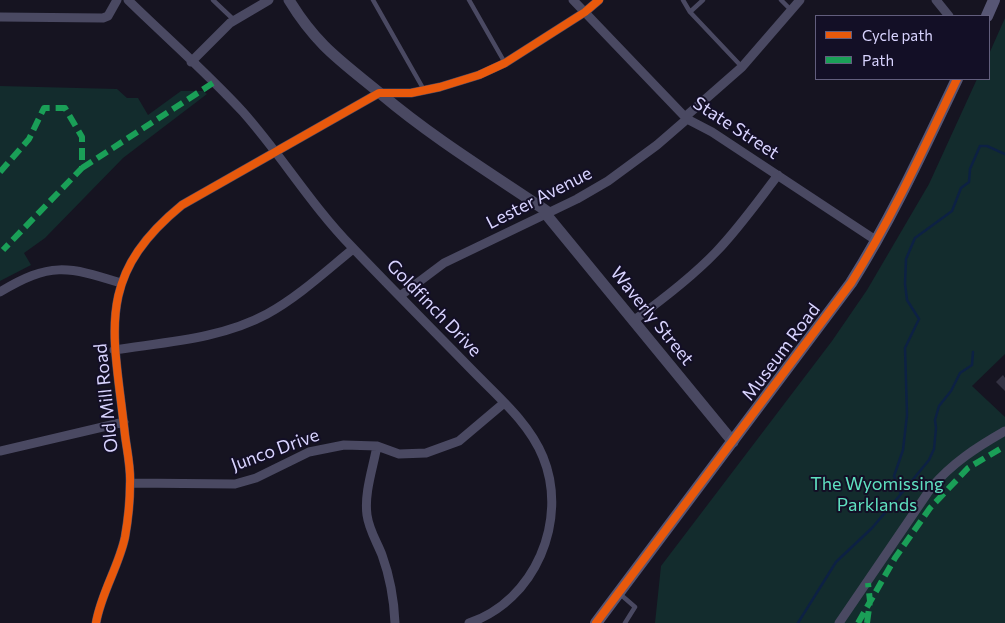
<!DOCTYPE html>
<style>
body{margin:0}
#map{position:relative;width:1005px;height:623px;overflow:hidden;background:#161421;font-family:Commissioner,sans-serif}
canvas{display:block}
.legend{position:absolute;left:815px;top:15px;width:175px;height:65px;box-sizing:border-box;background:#130f26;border:1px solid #625e7d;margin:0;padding:6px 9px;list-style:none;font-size:15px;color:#d9d4ff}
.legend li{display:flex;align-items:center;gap:10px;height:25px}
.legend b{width:25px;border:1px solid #625e7d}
</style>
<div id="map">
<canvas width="1005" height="623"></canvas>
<ul class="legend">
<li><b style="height:6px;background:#e8590c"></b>Cycle path</li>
<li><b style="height:6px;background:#1a9f57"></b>Path</li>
</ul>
</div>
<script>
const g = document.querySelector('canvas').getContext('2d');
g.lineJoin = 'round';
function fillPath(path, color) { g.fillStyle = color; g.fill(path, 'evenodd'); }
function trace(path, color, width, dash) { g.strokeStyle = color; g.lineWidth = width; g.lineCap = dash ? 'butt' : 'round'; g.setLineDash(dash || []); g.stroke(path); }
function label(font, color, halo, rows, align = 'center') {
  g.font = font + ' Commissioner,sans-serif'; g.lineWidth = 4; g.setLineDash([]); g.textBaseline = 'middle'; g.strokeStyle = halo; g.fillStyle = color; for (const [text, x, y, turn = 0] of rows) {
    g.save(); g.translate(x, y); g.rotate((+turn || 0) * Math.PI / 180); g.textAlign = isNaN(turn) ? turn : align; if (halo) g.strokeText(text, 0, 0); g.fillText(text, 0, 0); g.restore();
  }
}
const green = new Path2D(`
 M1005 18V354L972 386 1005 417V623H655L661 566 832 341 867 290 929 184 977 79H989V54Z
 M0 86 117 89 127 98H138L148 115 181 91H203L207 94 123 158 45 238 24 253 31 265 0 281Z`);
const stream = new Path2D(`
 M901 494 929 460 934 449 936 428 935 420 939 406 951 391 960 373 972 365 973 352
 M798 623 836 562 872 528 901 494 894 476 903 450 907 415 905 348 919 319 907 300 905 284 906 259 915 238 952 211 961 188 969 182 970 169 980 146H987L1005 154`);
const building = new Path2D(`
 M1003 375 1005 378V391L996 382Z`);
const service = new Path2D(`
 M213 0 234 20
 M373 0 424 90
 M469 0 505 63
 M683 0 690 12 742 67
 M781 0 791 10
 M690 12 703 0
 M620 594 635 607 625 623`);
const minor = new Path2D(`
 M128 0C166 37 207 73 243 112 282 156 311 205 352 247 391 288 431 328 470 368 496 395 529 422 543 457 569 520 535 601 469 623
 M573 0 687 119 712 132 877 241
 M936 0 949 16
 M0 17 103 18 108 16 117 0
 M191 62 230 23 269 0
 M685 117 742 67 800 0
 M0 292C50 262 67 266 121 283
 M400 296 444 263 577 199 608 181 657 145 687 119
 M633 321C662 300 691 278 716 252 739 228 758 201 778 175
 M114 350C165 342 221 339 267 314 298 297 326 271 353 249
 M377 446C373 468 364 493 367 515 369 530 377 542 382 555 390 577 394 599 395 623
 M0 451 124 422
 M131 483 235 484 256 478 309 452 344 445 377 446 399 454 426 453 459 441 504 403
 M96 623C101 593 119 566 125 537 128 520 130 501 130 484 131 468 127 451 125 435 114 333 93 278 182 205L379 93H411L440 87 479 75 505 63 585 12 599 0
 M839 623 931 488C952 463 977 447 1005 431`);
const tertiary = new Path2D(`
 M289 0C317 46 341 61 381 94 433 138 492 174 548 212
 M545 213 733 442`);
const secondary = new Path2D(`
 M987 16 994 0
 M596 623 851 283C892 218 924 148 957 79`);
const quiet = new Path2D(`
 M82 168 213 83
 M0 172 29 139 44 108H65L82 137V168L3 250
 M858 623 895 558 930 508 968 468 1005 446
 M867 623 870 601 868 583`);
const cycleway = new Path2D(`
 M96 623C101 593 119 566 125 537 128 520 130 501 130 484 131 468 127 451 125 435 114 333 93 278 182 205L379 93H411L440 87 479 75 505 63 585 12 599 0
 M596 623 851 283C892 218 924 148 957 79`);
const streetNames = [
 ["State Street",736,128,33],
 ["Lester Avenue",539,198,-27],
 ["Goldfinch Drive",434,308,46],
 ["Waverly Street",652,316,51],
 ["Museum Road",781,352,-53],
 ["Old Mill Road",106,398,-96],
 ["Junco Drive",275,450,-20]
];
const parkNames = [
 ["The Wyomissing",877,484],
 ["Parklands",877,505]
];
fillPath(green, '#132c2d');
trace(stream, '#0d2144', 2.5);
fillPath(building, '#343243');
trace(service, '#4a4962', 4.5);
trace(minor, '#4a4962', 9);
trace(tertiary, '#4a4962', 11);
trace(secondary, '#575674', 12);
trace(quiet, '#1a9f57', 6, [12, 6]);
trace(cycleway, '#e8590c', 8);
label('18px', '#d9d4ff', '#130f26', streetNames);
label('18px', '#5fe0c0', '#130f26', parkNames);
</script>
